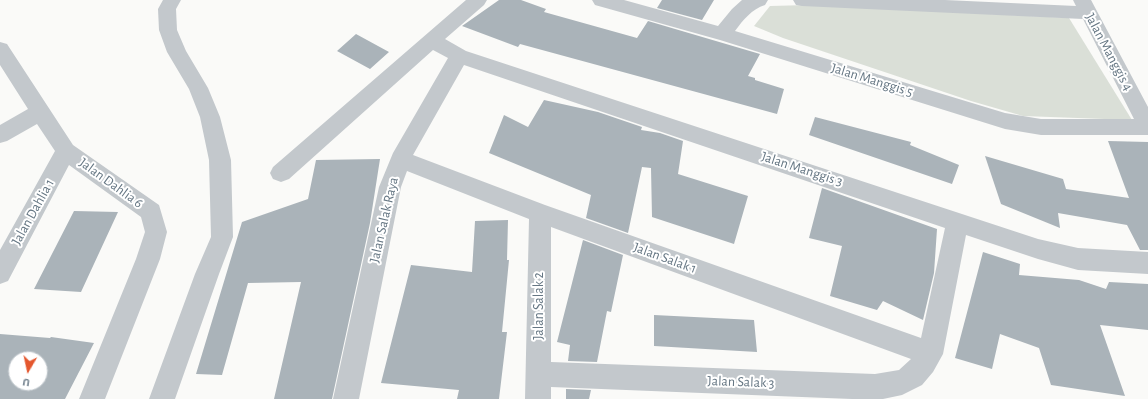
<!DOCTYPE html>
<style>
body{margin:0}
#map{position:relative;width:1148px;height:399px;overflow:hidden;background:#fafaf8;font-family:"Alegreya Sans",sans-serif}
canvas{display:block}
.north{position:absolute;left:8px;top:351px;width:40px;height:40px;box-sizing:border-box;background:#fff;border:1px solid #c1c8cd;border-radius:50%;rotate:189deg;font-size:11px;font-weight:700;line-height:16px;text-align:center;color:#657683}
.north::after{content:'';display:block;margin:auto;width:14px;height:18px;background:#e4572e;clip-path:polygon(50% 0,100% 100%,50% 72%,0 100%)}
</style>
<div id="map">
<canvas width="1148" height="399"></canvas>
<div class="north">U</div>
</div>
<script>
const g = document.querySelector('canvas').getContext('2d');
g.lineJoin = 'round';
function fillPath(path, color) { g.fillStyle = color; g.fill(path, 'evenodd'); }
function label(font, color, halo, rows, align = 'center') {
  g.font = font + ' "Alegreya Sans",sans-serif'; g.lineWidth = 4; g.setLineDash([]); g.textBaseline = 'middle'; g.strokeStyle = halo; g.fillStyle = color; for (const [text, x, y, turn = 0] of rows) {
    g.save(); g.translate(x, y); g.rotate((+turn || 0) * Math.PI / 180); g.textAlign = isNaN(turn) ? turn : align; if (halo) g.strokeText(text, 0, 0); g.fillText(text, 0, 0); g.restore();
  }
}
const green = new Path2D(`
 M808 5 1069 18 1132 120 1023 116 971 101 783 38 754 26 770 6Z`);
const building = new Path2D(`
 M499 0H521L546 9 544 12 637 38 648 21 760 54 748 76 755 78V80L784 89 777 114 520 44 518 47 462 26Z
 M662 0H714L702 20 657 8Z
 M356 34 389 52 370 69 337 51Z
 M544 100 598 112 642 127 641 130 660 133 683 141 678 174 748 196 734 244 652 217 651 168 642 167 628 233 586 218 591 195 489 153 504 115 528 127Z
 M815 117 911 142 910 145 959 165 952 184 809 135Z
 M1108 141 1148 142V250H1140L1127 225 1058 213 1060 228 1001 204 985 156 1063 179 1066 189 1129 198Z
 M380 159 370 223 332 399H274L301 282 248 283 222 375 196 374 242 222 308 199 316 160Z
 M822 188 937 229 934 273 923 320 883 301 877 310 830 296 842 246 809 238Z
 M74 211 118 212 81 292 34 289Z
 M508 220 507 260H509L502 332H507L499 399H457L459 390 381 383 411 265 472 272 475 221Z
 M583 240 623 255 611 312 607 311 597 362 568 361 570 345 557 342Z
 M983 252 1020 264 1019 275 1079 280 1106 289 1109 282 1148 284V330L1100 325 1125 396 1051 385 1039 348 1000 334 992 369 955 358Z
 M654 315 754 320 757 352 654 346Z
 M0 334 50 338 51 337 94 343 65 399H0ZM16 359H40V383H16Z
 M566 389 591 390 589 399H566Z`);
const minor = new Path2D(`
 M163 0H181L176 9 177 30 186 51 208 88 220 117 231 160 233 237 219 274 175 399H149L195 274 211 237 209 160 200 117 189 89 167 52 159 30 158 9Z
 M466 0H487L484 5 445 39 466 51 1038 239 1078 248 1148 252V274L1078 270 1038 259 966 235 943 354 933 372 922 385 902 395 883 399H852L551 387V399H525L529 219 407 171 401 187 359 399H333L379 187 393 153 448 58 433 50 289 179 281 182 273 179 270 173 273 167ZM464 65 945 228 921 338 545 205 413 155ZM551 227 911 359 899 370 875 374 551 362Z
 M592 0H624L718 26 732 9 742 0H768L765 5C752 9 743 20 735 31L1005 113 1041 119H1134L1083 19 802 6 796 5 793 0H945L1076 6 1073 0H1091L1148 107V135H1041L1005 129 720 40 595 5Z
 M0 42 7 44 73 145 159 205 167 232 160 259 105 399H79L136 259 145 232 141 217 69 165 8 281 0 284V250L55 151 37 124 7 141 0 143V125L28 109 0 65Z`);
const streetNames = [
 ["Jalan Manggis 4",1109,52,62],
 ["Jalan Manggis 5",872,80,17],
 ["Jalan Manggis 3",802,169,18],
 ["Jalan Dahlia 6",111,183,36],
 ["Jalan Dahlia 1",33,212,-61],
 ["Jalan Salak Raya",384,220,-77],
 ["Jalan Salak 1",665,258,20],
 ["Jalan Salak 2",539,306,-90],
 ["Jalan Salak 3",741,382,2]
];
fillPath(green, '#dadfd7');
fillPath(building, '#aab3b9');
fillPath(minor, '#c3c8cc');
label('14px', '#657683', '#fff', streetNames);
</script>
